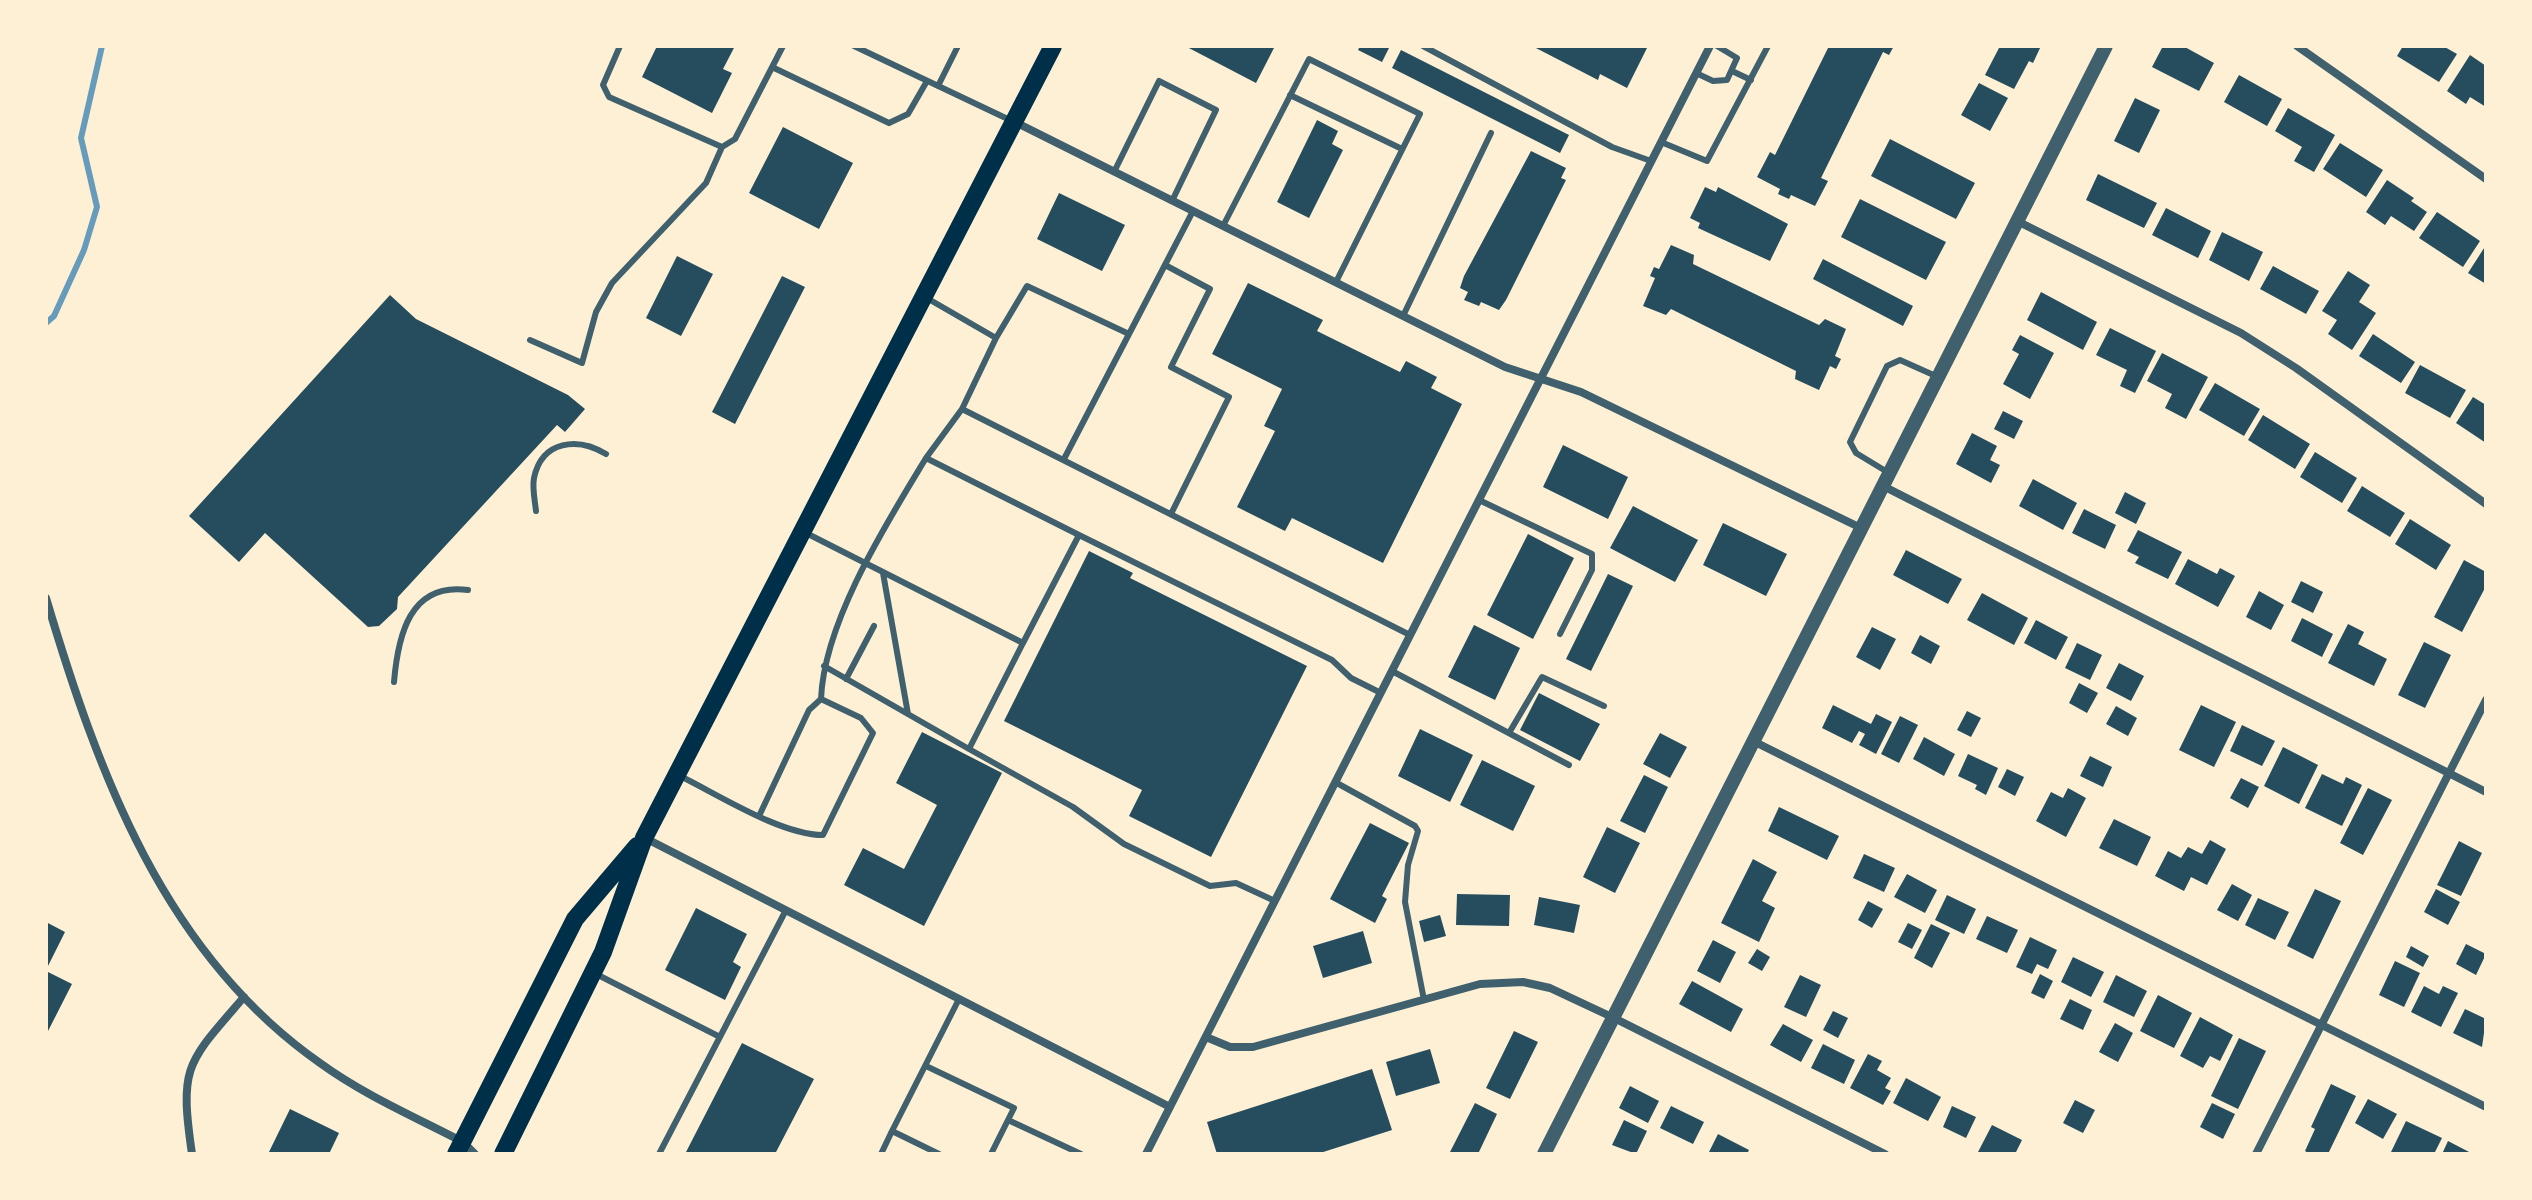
<!DOCTYPE html>
<style>
body{margin:0}
#map{position:relative;width:2532px;height:1200px;overflow:hidden;background:#fdf0d5;font-family:"Open Sans",sans-serif}
canvas{display:block}
.frame{position:absolute;inset:0;border:48px solid #fdf0d5;pointer-events:none}
</style>
<div id="map">
<canvas width="2532" height="1200"></canvas>
<div class="frame"></div>
</div>
<script>
const g = document.querySelector('canvas').getContext('2d');
g.lineJoin = 'round';
function trace(path, color, width, dash) { g.strokeStyle = color; g.lineWidth = width; g.lineCap = dash ? 'butt' : 'round'; g.setLineDash(dash || []); g.stroke(path); }
function fillPath(path, color) { g.fillStyle = color; g.fill(path, 'evenodd'); }
const stream = new Path2D(`
 M46 323 54 316 84 250 97 207 81 138 102 46`);
const building = new Path2D(`
 M657 46H735L723 69 732 73 712 113 642 77Z
 M1185 46H1275L1256 83Z
 M1360 46H1390L1382 62 1358 50Z
 M1532 46H1648L1627 88 1600 74 1598 80Z
 M1829 46H1894L1889 55 1883 52 1821 178 1828 181 1815 206 1791 195 1789 199 1778 194 1780 189 1757 177 1770 152 1775 155Z
 M2000 46H2041L2033 63 2029 61 2014 89 1985 75Z
 M2163 46H2183L2214 63 2199 91 2152 67Z
 M2403 46H2443L2457 54 2439 82 2397 56Z
 M1401 50 1569 135 1560 153 1392 68Z
 M2470 55 2486 66V107L2470 97 2466 104 2447 91Z
 M2239 75 2282 99 2267 126 2224 102Z
 M1979 83 2008 98 1990 131 1961 115Z
 M2135 98 2160 110 2139 153 2114 141Z
 M2288 108 2335 135 2314 172 2294 161 2302 147 2275 131Z
 M1317 120 1338 131 1332 144 1343 150 1309 218 1277 202Z
 M783 127 853 163 819 229 749 193Z
 M1890 139 1975 183 1956 219 1871 176Z
 M2340 143 2383 170 2366 197 2323 169Z
 M1531 151 1566 168 1561 178 1566 180 1506 300 1499 310 1481 302 1479 306 1464 300 1468 292 1460 288 1464 276Z
 M2098 174 2157 203 2144 228 2086 200Z
 M2387 180 2414 198 2411 201 2427 212 2414 231 2391 216 2385 225 2366 212Z
 M1705 187 1716 192 1718 187 1788 224 1770 261 1698 228 1700 223 1690 218Z
 M1059 193 1125 225 1102 271 1037 239Z
 M1860 199 1946 242 1926 280 1841 237Z
 M2166 208 2211 231 2198 258 2152 235Z
 M2437 212 2480 241 2463 267 2419 238Z
 M2222 232 2263 252 2249 281 2209 260Z
 M1671 245 1694 255 1693 264 1819 325 1825 319 1846 329 1835 356 1841 359 1836 369 1830 366 1819 390 1795 379 1796 371 1671 309 1666 315 1643 306 1655 278 1650 276 1654 267 1659 269Z
 M2486 245V284L2468 273Z
 M677 256 713 274 681 336 646 318Z
 M1823 259 1913 306 1903 326 1813 279Z
 M2273 266 2319 291 2306 314 2260 289Z
 M2348 271 2370 285 2359 302 2376 313 2352 350 2328 334 2337 320 2322 311Z
 M782 276 805 287 735 424 712 412Z
 M1248 283 1323 320 1317 331 1400 372 1406 361 1437 377 1431 388 1462 404 1383 563 1292 518 1285 531 1237 507 1275 431 1264 426 1282 389 1212 354Z
 M2041 292 2097 322 2083 350 2027 320Z
 M390 295 416 319 568 395 585 409 565 432 557 425 398 597 397 609 379 626 368 627 265 533 239 562 189 516Z
 M2110 328 2156 351 2135 393 2120 386 2127 370 2096 355Z
 M2373 334 2415 362 2401 383 2359 356Z
 M2020 335 2054 353 2030 399 2003 384 2019 354 2012 350Z
 M2162 353 2208 377 2186 419 2165 408 2172 394 2147 381Z
 M2420 365 2466 390 2450 418 2405 393Z
 M2215 383 2260 409 2244 436 2199 410Z
 M2473 397 2486 405V443L2456 423Z
 M2003 411 2023 421 2014 439 1994 429Z
 M2263 415 2310 444 2295 469 2248 440Z
 M1972 433 1997 446 1990 460 2000 465 1991 483 1956 464Z
 M1563 445 1628 477 1608 519 1543 487Z
 M2315 452 2357 478 2342 503 2300 477Z
 M2033 479 2077 503 2063 530 2019 506Z
 M2362 486 2405 513 2390 537 2347 511Z
 M2125 492 2146 503 2136 524 2115 513Z
 M1633 506 1698 540 1675 582 1610 548Z
 M2084 509 2116 525 2105 549 2072 533Z
 M2410 519 2451 545 2436 570 2395 544Z
 M1723 523 1787 554 1766 596 1703 565Z
 M2138 530 2182 552 2168 579 2135 563 2139 557 2127 551Z
 M1528 534 1574 558 1533 639 1487 615Z
 M1906 550 1962 579 1948 604 1893 575Z
 M1089 551 1133 573 1130 578 1307 666 1211 857 1129 816 1142 790 1004 721Z
 M2188 559 2217 574 2220 568 2235 576 2218 607 2175 584Z
 M2464 560 2486 572V586L2462 632 2434 617Z
 M1608 574 1633 586 1591 671 1566 659Z
 M2301 581 2323 592 2313 613 2291 602Z
 M2259 591 2284 605 2271 630 2246 617Z
 M1982 593 2028 618 2014 645 1967 620Z
 M2302 618 2333 634 2322 657 2291 641Z
 M2036 620 2068 637 2056 660 2024 643Z
 M2348 624 2364 632 2358 644 2387 659 2374 686 2328 663Z
 M1474 625 1520 648 1495 700 1448 677Z
 M1872 627 1896 639 1880 670 1856 657Z
 M1920 635 1940 646 1931 664 1911 653Z
 M2424 642 2451 655 2425 708 2398 695Z
 M2077 643 2102 655 2090 680 2065 668Z
 M2119 663 2144 676 2131 701 2106 688Z
 M2079 683 2098 693 2087 713 2069 703Z
 M1539 693 1600 724 1580 761 1520 730Z
 M1833 705 1871 724 1876 714 1892 722 1876 754 1859 745 1865 734 1859 731 1852 743 1822 728Z
 M2201 705 2236 722 2214 767 2179 750Z
 M2116 706 2137 718 2128 736 2106 724Z
 M1967 711 1981 718 1971 737 1957 730Z
 M1900 716 1918 725 1899 763 1881 754Z
 M2242 725 2275 741 2262 766 2230 751Z
 M1420 729 1473 755 1450 802 1398 776Z
 M922 732 1002 773 924 926 844 885 863 848 904 869 937 805 896 783Z
 M1660 733 1687 747 1670 778 1643 764Z
 M1924 737 1955 754 1944 776 1913 759Z
 M2283 747 2318 765 2299 804 2264 786Z
 M1968 754 1998 768 1986 795 1975 789 1977 785 1958 776Z
 M2090 756 2112 767 2103 787 2080 776Z
 M1482 760 1535 786 1513 831 1460 805Z
 M2007 769 2024 777 2015 796 1998 787Z
 M2322 774 2343 784 2346 777 2362 785 2342 826 2305 808Z
 M1644 775 1668 787 1645 833 1620 821Z
 M2241 778 2259 787 2248 808 2230 798Z
 M2068 788 2086 798 2066 837 2036 821 2051 792 2063 798Z
 M2368 788 2392 800 2363 855 2340 843Z
 M1779 807 1839 836 1827 860 1768 831Z
 M2114 819 2151 837 2137 866 2099 848Z
 M1370 823 1409 843 1382 896 1387 899 1375 923 1330 899Z
 M1607 827 1640 843 1615 893 1583 877Z
 M2210 840 2226 849 2207 885 2191 877 2184 891 2155 876 2168 851 2181 858 2188 847 2202 854Z
 M2459 841 2482 853 2461 896 2437 885Z
 M1864 854 1895 868 1884 892 1853 878Z
 M1753 859 1777 872 1762 901 1775 908 1759 942 1721 923Z
 M1907 874 1937 890 1925 913 1894 897Z
 M2232 884 2252 895 2238 921 2217 910Z
 M2315 889 2341 901 2313 959 2287 946Z
 M2436 889 2460 902 2448 925 2424 912Z
 M1457 894 1510 895 1509 926 1456 925Z
 M1947 895 1976 909 1964 934 1935 920Z
 M1539 897 1580 905 1574 933 1534 925Z
 M2258 898 2289 912 2275 940 2245 925Z
 M1868 901 1883 909 1872 928 1858 920Z
 M696 908 747 934 733 962 741 967 725 1000 665 970Z
 M1440 915 1446 936 1424 942 1419 921Z
 M1987 916 2018 930 2007 953 1976 939Z
 M46 922 65 932 46 970Z
 M1908 923 1922 930 1912 949 1898 942Z
 M1931 924 1950 933 1932 968 1914 958Z
 M1363 931 1372 963 1323 978 1313 946Z
 M2030 937 2057 950 2048 969 2037 964 2032 974 2016 967Z
 M1713 940 1736 952 1720 983 1697 971Z
 M2466 944 2486 954 2476 975 2456 964Z
 M2411 946 2429 956 2423 967 2406 957Z
 M1757 949 1770 957 1762 971 1748 963Z
 M2073 957 2104 972 2091 997 2061 982Z
 M2395 961 2420 973 2404 1007 2379 995Z
 M46 971 72 984 46 1035Z
 M2040 974 2053 981 2044 999 2031 993Z
 M1800 975 1821 985 1806 1017 1784 1007Z
 M2116 975 2147 991 2134 1017 2103 1002Z
 M1692 981 1743 1009 1731 1032 1679 1004Z
 M2424 986 2439 994 2443 986 2458 993 2441 1027 2411 1012Z
 M2158 995 2192 1013 2174 1048 2140 1031Z
 M2070 999 2092 1010 2083 1030 2060 1019Z
 M2465 1009 2486 1019 2482 1047 2453 1033Z
 M1833 1011 1848 1018 1838 1038 1823 1030Z
 M2200 1017 2233 1035 2220 1061 2210 1056 2203 1068 2180 1056Z
 M2115 1023 2133 1033 2118 1062 2099 1052Z
 M1783 1024 1813 1040 1801 1062 1770 1045Z
 M1514 1031 1538 1042 1510 1099 1486 1088Z
 M2239 1038 2266 1051 2238 1109 2211 1096Z
 M742 1043 814 1079 775 1154H685Z
 M1823 1044 1855 1060 1844 1084 1811 1068Z
 M1430 1049 1440 1083 1396 1096 1386 1062Z
 M1868 1054 1882 1061 1877 1070 1891 1078 1885 1088 1891 1091 1883 1105 1850 1088Z
 M1372 1069 1392 1130 1317 1154H1217L1207 1122Z
 M1906 1078 1941 1097 1928 1121 1893 1103Z
 M2331 1084 2356 1096 2328 1154H2310L2305 1151 2315 1129 2311 1127Z
 M1630 1086 1659 1101 1648 1123 1619 1108Z
 M2368 1099 2397 1114 2383 1139 2355 1123Z
 M2075 1100 2095 1110 2083 1133 2063 1123Z
 M1475 1103 1497 1114 1478 1154H1449Z
 M2212 1103 2235 1114 2223 1139 2200 1127Z
 M1671 1106 1704 1122 1693 1144 1660 1128Z
 M1952 1106 1976 1117 1966 1138 1943 1127Z
 M290 1109 339 1133 329 1154H268Z
 M1624 1120 1647 1131 1636 1154 1612 1145Z
 M2406 1121 2442 1138 2434 1154 2391 1152Z
 M1992 1125 2022 1140 2015 1154 1978 1152Z
 M1718 1134 1749 1150 1747 1154H1708Z
 M2448 1141 2473 1154H2442Z`);
const service = new Path2D(`
 M620 46 603 85 609 97 722 147 735 139 783 46
 M854 46 1012 121
 M1423 46 1612 147 1651 161
 M772 67 889 123 908 114 927 81
 M1732 71 1751 80
 M1696 73 1713 81 1727 80 1737 58 1717 46
 M938 86 958 46
 M1290 95 1402 149
 M1661 142 1707 161 1768 46
 M1114 172 1159 81 1216 110 1172 201
 M1223 226 1309 59 1420 114 1336 282
 M1165 265 1210 289 1171 367 1229 397 1171 514
 M925 297 996 338 962 409 1410 635
 M1403 316 1491 133
 M996 338 1027 286 1129 334
 M530 340 582 363 596 312 612 283 706 183 722 147
 M926 458 962 409
 M1064 459 1193 211
 M1889 473 1856 453 1850 442 1887 366 1900 360 1938 377
 M1479 500 1592 554V570L1560 634
 M536 511C535 501 532 488 534 478 542 440 578 437 606 454
 M806 533 1023 643 1079 535 1332 660 1351 678 1381 693
 M883 573 908 714
 M1023 643 969 749 1073 807 1124 844 1210 886 1236 883 1275 901
 M824 666 969 749
 M1392 671 1569 765
 M846 679 874 626
 M394 682C398 635 410 582 468 590
 M821 699C824 622 886 524 926 458L1079 535
 M1509 733 1542 677 1604 706
 M680 776C719 795 781 835 823 835L873 733 861 718 821 699 809 710 760 814
 M1335 782 1415 826 1418 831 1408 865 1405 902 1424 1000
 M596 974 720 1037
 M926 1066 1014 1108 991 1154
 M1008 1120 1081 1154
 M659 1154 786 910
 M881 1154 892 1131
 M939 1154 892 1131 959 999`);
const minor = new Path2D(`
 M2297 46 2486 179
 M1015 122 1505 367 1581 392 1861 528
 M2017 221 2241 333 2296 368 2486 504
 M1883 486 2486 792
 M46 598C98 773 164 954 320 1063 364 1095 415 1117 463 1142L475 1154
 M1753 741 2486 1107
 M645 838 1170 1107
 M1206 1037 1230 1047H1253L1480 984 1523 982 1550 988 1614 1018 1885 1154
 M192 1154C179 1065 187 1063 244 997
 M1146 1154 1710 46
 M2256 1154 2486 700`);
const tertiary = new Path2D(`
 M1544 1154 2106 46`);
const primary = new Path2D(`
 M456 1154 575 919 637 846
 M503 1154 603 952 644 838 1053 46`);
trace(stream, '#669bbc', 6);
fillPath(building, '#264d5e');
trace(service, '#3f606c', 6);
trace(minor, '#3f606c', 8);
trace(tertiary, '#3f606c', 14);
trace(primary, '#003049', 18);
</script>
